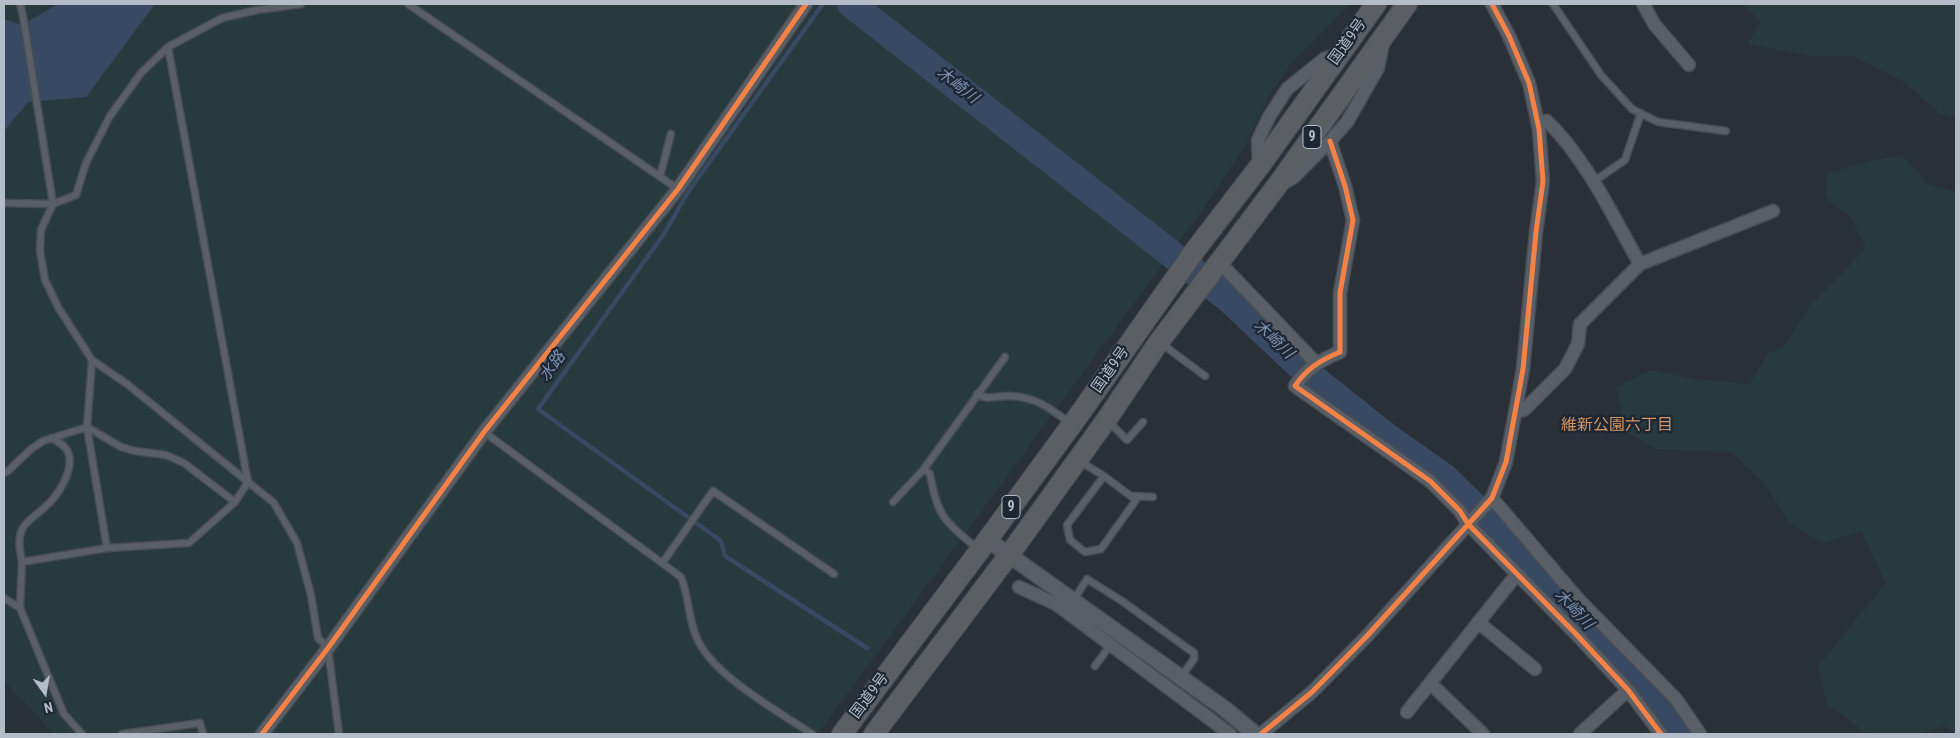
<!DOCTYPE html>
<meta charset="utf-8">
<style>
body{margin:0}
#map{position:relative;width:1960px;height:738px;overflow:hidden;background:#2a3038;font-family:"Roboto Condensed",sans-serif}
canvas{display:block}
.frame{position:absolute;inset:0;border:5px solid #b4bcc9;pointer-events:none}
.north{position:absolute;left:20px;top:668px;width:50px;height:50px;-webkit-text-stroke:4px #1d2633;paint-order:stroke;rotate:167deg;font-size:14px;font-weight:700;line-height:20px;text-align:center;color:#b4bcc9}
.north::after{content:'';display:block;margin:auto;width:18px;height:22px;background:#b4bcc9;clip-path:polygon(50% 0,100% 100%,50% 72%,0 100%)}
</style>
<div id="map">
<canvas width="1960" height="738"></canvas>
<div class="frame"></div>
<div class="north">N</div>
</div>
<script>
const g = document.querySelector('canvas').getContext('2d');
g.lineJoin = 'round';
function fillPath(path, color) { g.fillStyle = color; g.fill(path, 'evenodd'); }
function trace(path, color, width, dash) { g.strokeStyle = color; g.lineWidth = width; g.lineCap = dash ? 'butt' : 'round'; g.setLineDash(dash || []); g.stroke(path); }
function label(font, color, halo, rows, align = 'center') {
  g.font = font + ' "Roboto Condensed","Noto Sans JP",sans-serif'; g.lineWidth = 4.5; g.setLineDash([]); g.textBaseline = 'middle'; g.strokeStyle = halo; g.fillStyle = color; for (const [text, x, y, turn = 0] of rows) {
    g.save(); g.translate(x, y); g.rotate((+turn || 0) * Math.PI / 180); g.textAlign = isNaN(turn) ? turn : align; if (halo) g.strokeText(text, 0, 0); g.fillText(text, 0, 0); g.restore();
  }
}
const green = new Path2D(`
 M4 4H1350L1290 65 1269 97 1245 146 1204 208 818 734H54L4 681Z
 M1743 4H1956V117L1940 114 1903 81 1853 56H1812L1747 44 1761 22Z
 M1903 156 1929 184 1956 192V734L1944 726 1921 734H1867L1827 704 1818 666 1886 583 1861 532 1822 543 1788 521 1766 485 1731 452 1656 449 1625 431 1616 387 1651 370 1695 379 1749 384 1767 355 1786 343 1809 306 1839 277 1866 247 1849 216 1825 198 1827 174 1868 161Z`);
const water = new Path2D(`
 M58 4H155L86 97 28 102 4 131V19L22 25Z`);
const stream = new Path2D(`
 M823 4 688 192 664 234 538 409 721 541 725 556 867 648`);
const river = new Path2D(`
 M851 4 1229 299 1313 378 1387 437 1445 478 1485 517 1634 674 1680 734`);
const service = new Path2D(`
 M20 4 23 16 53 204 41 230 40 251 45 280 58 307 92 360 87 427 107 548
 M408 4 678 189
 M1553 4 1601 75 1632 109 1658 122 1726 131
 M660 176 671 134
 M1593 182 1625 160 1641 113
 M4 203 53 204 76 195 86 163 110 116 141 73 168 47 222 18 257 10 301 4
 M1162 344 1205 376
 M92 360 127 384 274 503 297 543 311 595 318 638 328 648 339 734
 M977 394C987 401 999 395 1011 396 1036 397 1051 409 1070 423
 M1109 422 1127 440 1143 422
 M484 432 681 577C689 596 688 617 696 636 710 674 778 711 812 734
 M1081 462 1104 476 1136 500 1101 549 1085 552 1070 540 1067 525 1104 476
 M924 469 930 474C937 516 945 522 977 548
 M4 473 8 471 31 449 43 441 87 427 121 447 135 451 166 455 184 463 235 502 248 482 168 47
 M1131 496 1153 497
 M893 502 924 469 1005 357
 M22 562C20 551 17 538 23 528 28 519 38 514 45 507 58 496 75 469 68 452 65 445 57 441 51 438
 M663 562 713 491 834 574
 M4 598 20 608 64 714 82 734
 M1073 601 1087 579 1122 601 1194 653V659L1181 677
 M20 608 22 562 107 548 189 543 235 502
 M1095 666 1112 643
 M122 734 200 723 203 734`);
const minor = new Path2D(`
 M1643 4 1655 25 1689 65
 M1330 141 1345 186 1353 220 1340 293V352C1321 360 1307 368 1295 386L1430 481 1460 511 1468 524 1575 633 1628 690 1661 734
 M1259 167 1258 140 1269 117 1287 89 1324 59 1340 54
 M1287 181 1294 177 1330 141 1347 122 1378 68 1383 43
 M1219 262 1316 363
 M1640 264 1773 211
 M1515 412 1524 410 1565 369 1578 344 1580 324 1640 264C1612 215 1587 160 1547 121L1537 122
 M1492 498 1579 600 1676 699 1700 734
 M1019 587 1056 604 1230 734
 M1478 622 1535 669
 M1430 683 1483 734
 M1407 712 1517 574
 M262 734 328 648 484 432 678 189 806 4
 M1261 734 1312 692 1367 636 1492 498 1506 462 1523 369 1536 232 1543 181 1539 129 1529 83 1509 36 1492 4
 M1580 734 1628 690`);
const tertiary = new Path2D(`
 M988 540 1225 709 1255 734`);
const trunk = new Path2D(`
 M842 734 980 550 1081 412 1196 249 1259 167 1376 4
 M874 734 1009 555 1107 419 1159 342 1276 187 1407 4`);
const cycleway = new Path2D(`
 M1330 141 1345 186 1353 220 1340 293V352C1321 360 1307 368 1295 386L1430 481 1460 511 1468 524 1575 633 1628 690 1661 734
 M262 734 328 648 484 432 678 189 806 4
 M1261 734 1312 692 1367 636 1492 498 1506 462 1523 369 1536 232 1543 181 1539 129 1529 83 1509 36 1492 4`);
const shields = [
 [1312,137,18],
 [1011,507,18]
];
const shieldNames = [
 ["9",1312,137],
 ["9",1011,507]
];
const streetNames = [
 ["国道9号",1348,42,-54],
 ["国道9号",1111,370,-55],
 ["国道9号",870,696,-53]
];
const waterNames = [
 ["木崎川",957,86,38],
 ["木崎川",1273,340,43],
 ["水路",553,367,-54],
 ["木崎川",1573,610,46]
];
const neighbourhoodNames = [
 ["維新公園六丁目",1617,426]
];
fillPath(green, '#273a3e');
fillPath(water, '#384963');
trace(stream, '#384963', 4.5);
trace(river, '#384963', 28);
trace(service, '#484c53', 9);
trace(minor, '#484c53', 15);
trace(tertiary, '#484c53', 18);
trace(trunk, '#474c53', 22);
trace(service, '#5a5e66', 6);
trace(minor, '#5a5e66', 12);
trace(tertiary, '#5a5e66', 15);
trace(trunk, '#5b5f64', 20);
trace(cycleway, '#f48246', 5);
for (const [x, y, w] of shields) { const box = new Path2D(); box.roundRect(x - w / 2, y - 11.5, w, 23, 4); g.fillStyle = '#1d2633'; g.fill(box); trace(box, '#b4bcc9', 1); }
label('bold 14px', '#b4bcc9', null, shieldNames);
label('15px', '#b4bcc9', '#1d2633', streetNames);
label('italic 16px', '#7c92b1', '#1d2633', waterNames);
label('16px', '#d59563', '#1d2633', neighbourhoodNames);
</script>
